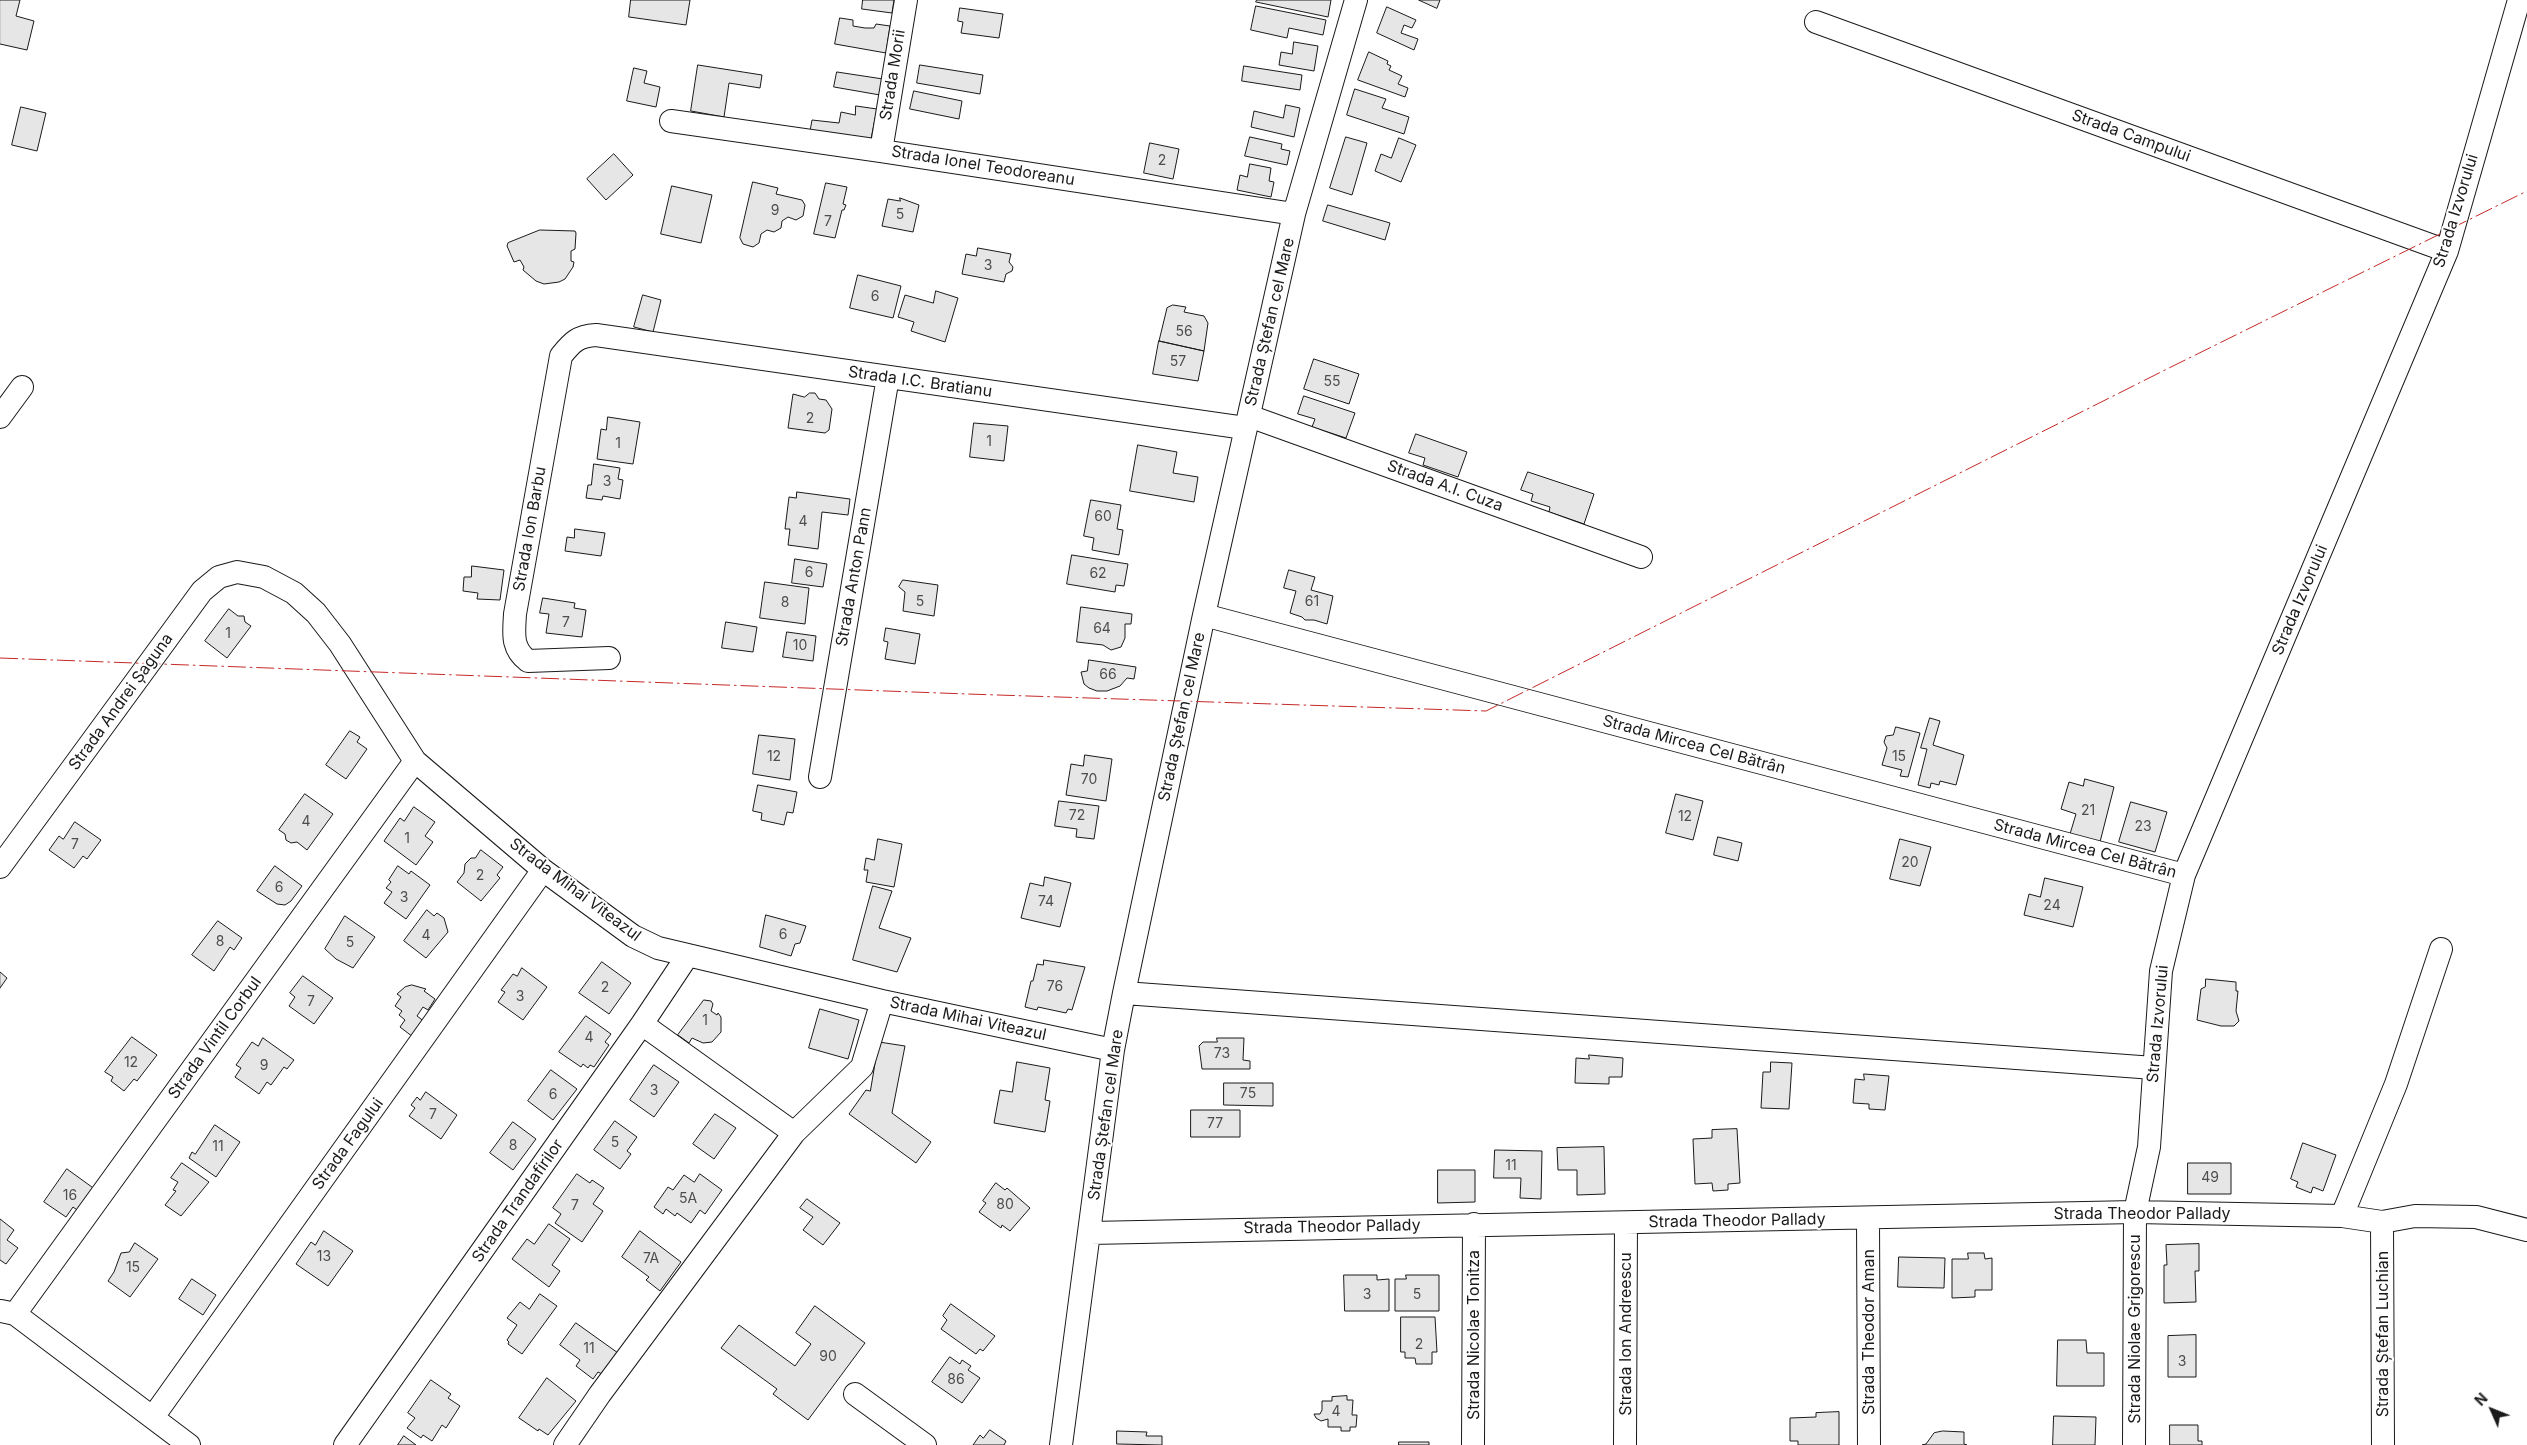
<!DOCTYPE html>
<meta charset="utf-8">
<style>
body{margin:0}
#map{position:relative;width:2527px;height:1445px;overflow:hidden;background:#fff;font-family:Inter,sans-serif}
canvas{display:block}
.north{position:absolute;left:2467px;top:1385px;width:50px;height:50px;-webkit-text-stroke:4px #fff;paint-order:stroke;rotate:314deg;font-size:14px;font-weight:700;line-height:20px;text-align:center;color:#1a1a1a}
.north::after{content:'';display:block;margin:auto;width:18px;height:22px;background:#1a1a1a;clip-path:polygon(50% 0,100% 100%,50% 72%,0 100%)}
</style>
<div id="map">
<canvas width="2527" height="1445"></canvas>
<div class="north">N</div>
</div>
<script>
const g = document.querySelector('canvas').getContext('2d');
g.lineJoin = 'round';
function fillPath(path, color) { g.fillStyle = color; g.fill(path, 'evenodd'); }
function trace(path, color, width, dash) { g.strokeStyle = color; g.lineWidth = width; g.lineCap = dash ? 'butt' : 'round'; g.setLineDash(dash || []); g.stroke(path); }
function label(font, color, halo, rows, align = 'center') {
  g.font = font + ' Inter,sans-serif'; g.lineWidth = 4; g.setLineDash([]); g.textBaseline = 'middle'; g.strokeStyle = halo; g.fillStyle = color; for (const [text, x, y, turn = 0] of rows) {
    g.save(); g.translate(x, y); g.rotate((+turn || 0) * Math.PI / 180); g.textAlign = isNaN(turn) ? turn : align; if (halo) g.strokeText(text, 0, 0); g.fillText(text, 0, 0); g.restore();
  }
}
const building = new Path2D(`
 M0 0H20L16 16 34 21 27 50 0 44Z
 M631 0H690L686 25 629 17Z
 M863 0H894L892 13 862 9Z
 M1257 0H1331L1328 17 1256 2Z
 M1419 0H1440L1437 8Z
 M1256 6 1326 20 1323 35 1289 28 1287 38 1251 30Z
 M1387 7 1416 20 1412 28 1404 25 1401 33 1418 39 1414 50 1377 33Z
 M960 8 1003 14 999 38 961 33 963 22 958 21Z
 M840 18 853 20V26L865 28H874L876 24 890 26 886 53 835 44Z
 M1294 42 1318 46 1314 71 1279 65 1281 52 1292 54Z
 M1369 52 1388 61 1387 64 1391 66 1389 70 1402 76 1398 84 1408 88 1405 97 1358 80Z
 M698 65 762 75 760 88 729 83 724 117 691 111Z
 M920 65 983 75 980 94 917 83Z
 M1244 66 1302 75 1300 90 1242 81Z
 M634 68 647 71 644 83 660 87 656 107 627 101Z
 M837 72 883 79 880 95 834 87Z
 M1355 89 1386 99 1382 108 1409 117 1404 134 1347 115Z
 M914 91 962 101 959 119 910 109Z
 M1286 105 1300 108 1294 137 1251 127 1254 111 1283 118Z
 M856 106 877 109 871 139 810 131 812 120 839 123 841 112 855 115Z
 M21 107 46 113 37 151 12 145Z
 M1250 137 1282 144 1281 149 1290 151 1287 165 1245 156Z
 M1346 137 1367 143 1352 195 1330 188Z
 M1399 138 1416 145 1401 182 1375 171 1381 154 1391 158Z
 M1150 143 1179 149 1173 179 1144 173Z
 M614 154 633 175 606 200 587 179Z
 M1250 164 1271 168 1269 181 1274 182 1271 197 1237 190 1240 175 1247 177Z
 M753 182 778 188 776 194 802 200 805 205 803 216 796 220 788 217 782 221 781 228 774 232 767 230 761 234 759 243 753 247 743 244 740 238Z
 M826 183 847 187 843 204 846 205 844 210H842L835 238 814 234Z
 M672 186 712 195 701 243 661 234Z
 M900 198 919 205 913 232 882 226 888 199 900 201Z
 M1328 205 1390 223 1385 240 1323 221Z
 M540 230 575 231 576 233 575 249 571 251V261L574 262 573 267 565 279 559 282 544 284 536 281 523 270 524 267 520 260 514 262 507 246 508 243Z
 M978 248 1011 254 1009 262 1013 267 1012 271 1006 274 1004 282 962 274 966 254 976 256Z
 M858 275 901 286 893 318 850 308Z
 M936 291 958 298 945 342 911 331 914 322 898 317 905 295 933 303Z
 M643 295 661 300 653 332 634 327Z
 M1173 305 1186 307 1184 312 1204 316 1208 323 1204 351 1159 341 1167 308Z
 M1159 341 1204 351 1198 381 1153 374Z
 M1314 359 1359 374 1349 404 1304 389Z
 M810 393H815L819 399 826 400 832 409 829 430 825 433 788 428 793 394 804 397Z
 M1304 396 1355 413 1346 438 1312 427 1315 419 1298 414Z
 M608 417 640 422 633 464 597 459 601 429 606 430Z
 M974 423 1008 426 1004 461 970 457Z
 M1416 434 1467 452 1458 477 1423 465 1425 458 1409 453Z
 M1138 445 1177 452 1173 473 1198 477 1194 502 1130 491Z
 M594 464 620 468 618 479 623 480 620 499 603 496 602 500 586 498 588 485H591Z
 M1528 472 1594 494 1584 524 1549 512 1550 507 1531 501 1533 494 1521 490Z
 M797 492 850 499 848 515 822 512 818 549 788 545 790 529H785L789 497 796 498Z
 M1091 500 1121 505 1117 529 1123 530 1119 555 1092 550 1094 538 1084 536Z
 M575 529 605 533 601 556 565 551 567 537 574 538Z
 M1072 555 1128 564 1124 586 1116 585 1115 592 1067 584Z
 M795 559 827 564 823 587 792 583Z
 M472 566 504 570 500 600 477 599 478 593 463 591 464 577H471Z
 M1289 570 1315 577 1311 590 1333 596 1327 624 1314 620H1305L1302 617 1290 613 1296 591 1284 588Z
 M903 580 938 585 934 616 903 611 905 592 899 587Z
 M765 582 809 588 805 624 760 618Z
 M543 598 575 603 574 608 586 610 582 637 546 633 549 614 540 613Z
 M1081 607 1132 614 1131 624H1125V638L1121 647 1111 650 1103 645 1077 642Z
 M229 609 238 616H244L245 622 251 626 227 658 205 641Z
 M726 622 757 627 753 652 722 648Z
 M886 628 920 634 915 664 885 659 888 642 884 641Z
 M787 632 816 636 813 661 783 657Z
 M1089 660 1136 667 1134 679 1127 678 1120 686 1107 691H1097L1089 688 1084 684 1081 672 1087 671Z
 M1930 718 1940 721 1933 745 1964 755 1956 785 1940 781 1939 785 1931 783 1930 788 1918 785 1927 749 1921 748Z
 M1896 727 1920 733 1908 777 1900 776 1902 770 1882 765 1887 748 1884 742 1886 736 1893 735Z
 M350 731 360 737 357 742 367 749 346 779 326 765Z
 M759 735 795 739 790 780 753 774Z
 M1085 755 1112 759 1106 801 1066 795 1071 764 1083 766Z
 M2085 779 2114 787 2100 842 2070 834 2076 814 2061 809 2069 782 2083 786Z
 M758 785 797 792 793 813 787 812 784 825 761 820 762 813 753 811Z
 M305 794 333 814 307 850 297 842 291 843 286 840 285 834 279 830Z
 M1676 794 1703 801 1693 840 1666 833Z
 M1059 801 1099 806 1094 839 1076 837 1077 829 1055 826Z
 M2131 802 2167 812 2155 852 2119 842Z
 M414 807 435 822 425 836 433 842 416 865 384 841 400 818 404 821Z
 M75 822 101 840 87 859 83 856 74 868 49 850 59 836 63 839Z
 M1718 837 1742 843 1738 861 1714 855Z
 M878 839 902 844 894 887 866 882 868 870H864L866 858 874 860Z
 M1900 839 1931 847 1920 886 1890 879Z
 M481 850 503 867 497 875 500 878 481 901 457 882 464 873 465 864 471 858H475Z
 M275 866 302 886 291 901 285 905 277 904 257 891Z
 M398 866 409 874 411 871 430 885 406 919 384 903 392 892 386 888 391 882 389 880Z
 M1045 877 1071 883 1060 927 1021 918 1030 883 1043 886Z
 M2045 878 2083 887 2073 927 2024 915 2029 894 2040 897Z
 M873 886 892 891 879 928 911 938 897 972 853 960Z
 M427 910 434 916 437 913 444 918 448 932 426 958 404 941Z
 M766 915 806 926 800 943 795 944 791 956 760 947Z
 M345 916 375 937 353 968 336 959 325 949Z
 M218 921 242 938 234 950 230 947 214 971 192 955Z
 M1044 960 1085 967 1072 1010 1068 1009 1066 1013 1038 1007 1037 1010 1025 1007 1031 981H1033L1037 964 1043 965Z
 M602 962 631 983 609 1014 579 993Z
 M522 968 547 987 523 1020 498 1002 505 992 501 990 513 974 517 976Z
 M0 972 7 978 0 988Z
 M303 976 333 998 314 1024 289 1006 295 997 290 993Z
 M2206 979 2236 982V991H2238L2236 1011 2239 1021 2234 1026H2221L2197 1020 2201 989 2205 987Z
 M412 985 426 989 424 991 435 999 428 1010 423 1007 417 1016 425 1022 413 1037 400 1027 405 1020 399 1015 402 1011 395 1006 401 997 397 994 405 987Z
 M704 1000 711 1001 713 1004 711 1011 717 1015 718 1013 721 1017V1032L712 1042 703 1043 692 1038 689 1043 678 1035Z
 M820 1009 859 1020 848 1059 809 1048Z
 M586 1016 611 1034 605 1042 609 1045 594 1067 590 1065 588 1068 583 1064 581 1067 559 1052Z
 M132 1037 157 1055 137 1081 134 1079 124 1091 111 1081 113 1077 105 1072Z
 M263 1038 294 1060 287 1069 284 1067 271 1085 267 1082 259 1094 235 1077 241 1068 236 1065 252 1042 258 1046Z
 M1217 1038H1244L1243 1060 1250 1061V1069H1202L1199 1046 1203 1042H1217Z
 M879 1042 905 1046 892 1113 931 1142 916 1163 849 1114 866 1090 870 1091Z
 M1589 1055 1623 1058 1622 1077H1609V1084L1575 1083 1576 1058 1589 1059Z
 M1017 1062 1050 1068 1045 1100 1050 1101 1045 1132 994 1123 1000 1090 1012 1092Z
 M1771 1062 1792 1063 1789 1109 1761 1108 1763 1072H1770Z
 M654 1065 679 1082 654 1117 630 1100Z
 M551 1070 577 1089 553 1120 528 1101Z
 M1864 1074 1889 1076 1885 1110 1869 1109V1104L1853 1103 1855 1079 1864 1080Z
 M1224 1083H1273V1106L1224 1105Z
 M426 1092 457 1115 441 1139 409 1116 415 1108 411 1105 417 1097 420 1100Z
 M1191 1110H1240V1137H1191Z
 M715 1114 736 1128 714 1159 693 1144Z
 M615 1121 637 1137 627 1151 631 1154 620 1169 594 1150Z
 M513 1122 536 1139 513 1170 490 1153Z
 M215 1125 240 1142 216 1177 189 1158 192 1152 195 1154Z
 M1737 1129 1740 1183 1728 1184V1190L1713 1191 1712 1183 1695 1184 1693 1139 1712 1138V1130Z
 M2303 1143 2336 1155 2323 1191 2313 1187 2311 1193 2296 1187 2298 1182 2291 1179Z
 M1604 1147 1605 1194 1577 1195V1170H1558L1557 1148Z
 M1495 1150 1542 1151 1541 1199 1520 1198 1521 1178H1494Z
 M182 1163 209 1182 181 1216 165 1205 176 1191 173 1190 178 1182 171 1178Z
 M2188 1163H2231V1194H2188Z
 M67 1169 96 1190 80 1212 73 1207 66 1217 44 1202Z
 M1438 1170H1475V1202L1438 1203Z
 M577 1174 590 1183 592 1180 604 1188 593 1204 603 1211 582 1242 555 1223 561 1214 553 1208Z
 M700 1174 722 1190 705 1214 700 1210 691 1223 677 1213 675 1216 666 1209 663 1214 654 1207 668 1187 673 1190 684 1175 694 1182Z
 M996 1183 1005 1190 1007 1188 1030 1208 1010 1231 1002 1225 1001 1228 979 1212 986 1203 983 1201Z
 M807 1199 840 1223 823 1245 803 1230 813 1217 800 1208Z
 M0 1219 14 1230 7 1240 18 1248 6 1264 0 1260Z
 M549 1224 570 1239 552 1265 560 1271 549 1287 512 1259 527 1239 534 1244Z
 M324 1231 353 1251 328 1286 296 1264 311 1242 315 1245Z
 M640 1231 681 1262 660 1291 646 1280 649 1277 622 1257Z
 M135 1243 158 1259 130 1297 108 1281 114 1272 121 1253 129 1252Z
 M2199 1244V1271H2195L2196 1302 2164 1303V1265H2167L2166 1245Z
 M1968 1253H1984L1985 1259 1992 1258V1290H1975V1297L1952 1298V1259H1968Z
 M1899 1257 1945 1258 1944 1288 1898 1287Z
 M1344 1275H1377V1280L1389 1279V1311H1345Z
 M1406 1275H1439V1311H1395V1279H1406Z
 M192 1279 216 1295 203 1315 179 1299Z
 M540 1294 557 1306 522 1354 508 1344 509 1342 507 1340 517 1325 507 1318 520 1302 529 1309Z
 M951 1304 995 1336 983 1351 980 1349 976 1354 941 1329 947 1320 943 1316Z
 M815 1306 865 1343 808 1420 773 1394 777 1389 721 1348 739 1325 795 1366 811 1344 796 1333Z
 M1401 1317H1435L1437 1352H1432V1364H1416L1415 1358H1405V1352H1401Z
 M576 1323 618 1353 602 1374 598 1372 593 1379 576 1366 580 1360 560 1345Z
 M2196 1335V1377H2168V1336Z
 M2058 1340H2086L2087 1353H2104V1386H2057Z
 M950 1357 960 1364 962 1360 971 1366 968 1370 980 1378 962 1403 932 1382Z
 M547 1378 576 1401 548 1435 539 1429 538 1431 519 1418Z
 M431 1380 451 1394 448 1398 460 1406 446 1428 442 1425 432 1441 423 1435 421 1438 407 1428 415 1418 408 1413Z
 M1347 1396V1400H1353L1352 1415H1357L1356 1427H1350V1431H1341V1427H1328V1419L1321 1421 1316 1418 1314 1414H1320L1322 1410V1401H1332V1397Z
 M1839 1412V1445H1798V1441H1790V1418L1816 1417V1413Z
 M2054 1416 2096 1417 2095 1445H2053Z
 M2170 1425H2198V1441H2202V1445H2170Z
 M990 1430 1006 1441 1004 1445H973L980 1435 983 1438Z
 M1117 1431 1147 1432 1146 1436H1162V1445L1117 1444Z
 M1943 1431 1964 1432V1444L1967 1445H1922L1926 1444 1934 1433Z
 M404 1436 416 1445H398Z
 M1399 1442H1429V1445H1399Z`);
const minor = new Path2D(`
 M1816 22 2447 251
 M671 121 881 151 1294 214
 M881 151 906 0
 M1249 416 1641 557
 M0 417 22 387
 M1204 615 2184 875
 M609 658 528 661C511 648 514 633 515 614L561 356C572 342 578 336 596 335L1245 428
 M820 777 888 377
 M0 867 202 591 219 577 237 572 264 577 294 593 316 613 340 644 415 761 543 870 633 936 658 948 882 1001 1113 1050
 M1124 993 2154 1068
 M642 1024 794 1133
 M2342 1216 2396 1084 2441 949
 M1868 1219 1869 1445
 M2382 1222 2383 1445
 M1090 1233 2135 1212 2342 1216 2382 1222 2415 1216 2476 1217 2527 1230
 M1 1311 15 1314 189 1445
 M15 1314 415 761
 M855 1394 925 1445
 M153 1417 543 870
 M345 1445 642 1024 688 955
 M565 1445 600 1394 794 1133 862 1067 882 1001
 M1061 1445 1113 1050 1124 993 1204 615 1294 214 1356 0
 M1473 1445 1474 1224
 M1625 1445 1626 1223
 M2134 1445 2135 1212 2149 1147 2161 971 2184 875 2447 251 2519 0`);
const power = new Path2D(`
 M0 658 967 694 1486 711 2167 369 2527 191`);
const numberNames = [
 ["2",1162,161],
 ["9",775,211],
 ["5",900,215],
 ["7",828,222],
 ["3",988,266],
 ["6",875,297],
 ["56",1184,332],
 ["57",1178,362],
 ["55",1332,382],
 ["2",810,419],
 ["1",989,442],
 ["1",618,444],
 ["3",607,482],
 ["60",1103,517],
 ["4",803,522],
 ["6",809,573],
 ["62",1098,574],
 ["5",920,602],
 ["61",1312,602],
 ["8",785,603],
 ["7",566,623],
 ["64",1102,629],
 ["1",228,634],
 ["10",800,646],
 ["66",1108,675],
 ["12",774,757],
 ["15",1899,757],
 ["70",1089,780],
 ["21",2088,811],
 ["72",1077,816],
 ["12",1685,817],
 ["4",306,822],
 ["23",2143,827],
 ["1",407,839],
 ["7",75,845],
 ["20",1910,863],
 ["2",480,876],
 ["6",279,888],
 ["3",404,898],
 ["74",1046,902],
 ["24",2052,906],
 ["6",783,935],
 ["4",426,936],
 ["8",220,942],
 ["5",350,943],
 ["76",1055,987],
 ["2",605,988],
 ["3",520,997],
 ["7",311,1002],
 ["1",705,1021],
 ["4",589,1038],
 ["73",1222,1054],
 ["12",131,1063],
 ["9",264,1066],
 ["3",654,1091],
 ["75",1248,1094],
 ["6",553,1095],
 ["7",433,1115],
 ["77",1215,1124],
 ["5",615,1143],
 ["8",513,1146],
 ["11",218,1147],
 ["11",1511,1166],
 ["49",2210,1178],
 ["16",70,1196],
 ["5A",688,1199],
 ["80",1005,1205],
 ["7",575,1206],
 ["13",324,1257],
 ["7A",651,1259],
 ["15",133,1268],
 ["3",1367,1295],
 ["5",1417,1295],
 ["2",1419,1345],
 ["11",589,1349],
 ["90",828,1357],
 ["3",2182,1362],
 ["86",956,1380],
 ["4",1336,1412]
];
const streetNames = [
 ["Strada Morii",893,75,-81],
 ["Strada Campului",2131,136,20],
 ["Strada Ionel Teodoreanu",983,166,9],
 ["Strada Izvorului",2456,211,-73],
 ["Strada Ștefan cel Mare",1270,322,-77],
 ["Strada I.C. Bratianu",920,382,8],
 ["Strada A.I. Cuza",1445,486,20],
 ["Strada Ion Barbu",530,529,-80],
 ["Strada Anton Pann",854,577,-80],
 ["Strada Izvorului",2300,600,-67],
 ["Strada Andrei Șaguna",121,702,-54],
 ["Strada Ștefan cel Mare",1182,717,-78],
 ["Strada Mircea Cel Bătrân",1694,745,15],
 ["Strada Mircea Cel Bătrân",2085,849,15],
 ["Strada Mihai Viteazul",575,890,37],
 ["Strada Mihai Viteazul",968,1019,12],
 ["Strada Izvorului",2158,1024,-85],
 ["Strada Vintil Corbul",215,1038,-54],
 ["Strada Ștefan cel Mare",1106,1115,-82],
 ["Strada Fagului",348,1144,-54],
 ["Strada Trandafirilor",518,1201,-55],
 ["Strada Theodor Pallady",2142,1214],
 ["Strada Theodor Pallady",1737,1221,-1],
 ["Strada Theodor Pallady",1332,1227,-1],
 ["Strada Niolae Grigorescu",2135,1329,-90],
 ["Strada Theodor Aman",1869,1332,-90],
 ["Strada Ion Andreescu",1626,1334,-90],
 ["Strada Ștefan Luchian",2383,1334,-90],
 ["Strada Nicolae Tonitza",1474,1335,-90]
];
fillPath(building, '#e6e6e6');
trace(building, '#1a1a1a', 1);
trace(minor, '#1a1a1a', 24);
trace(minor, '#fff', 22);
trace(power, '#c62828', 1, [18, 4, 2.5, 4]);
label('14px', '#4d4d4d', null, numberNames);
label('16px', '#1a1a1a', '#fff', streetNames);
</script>
